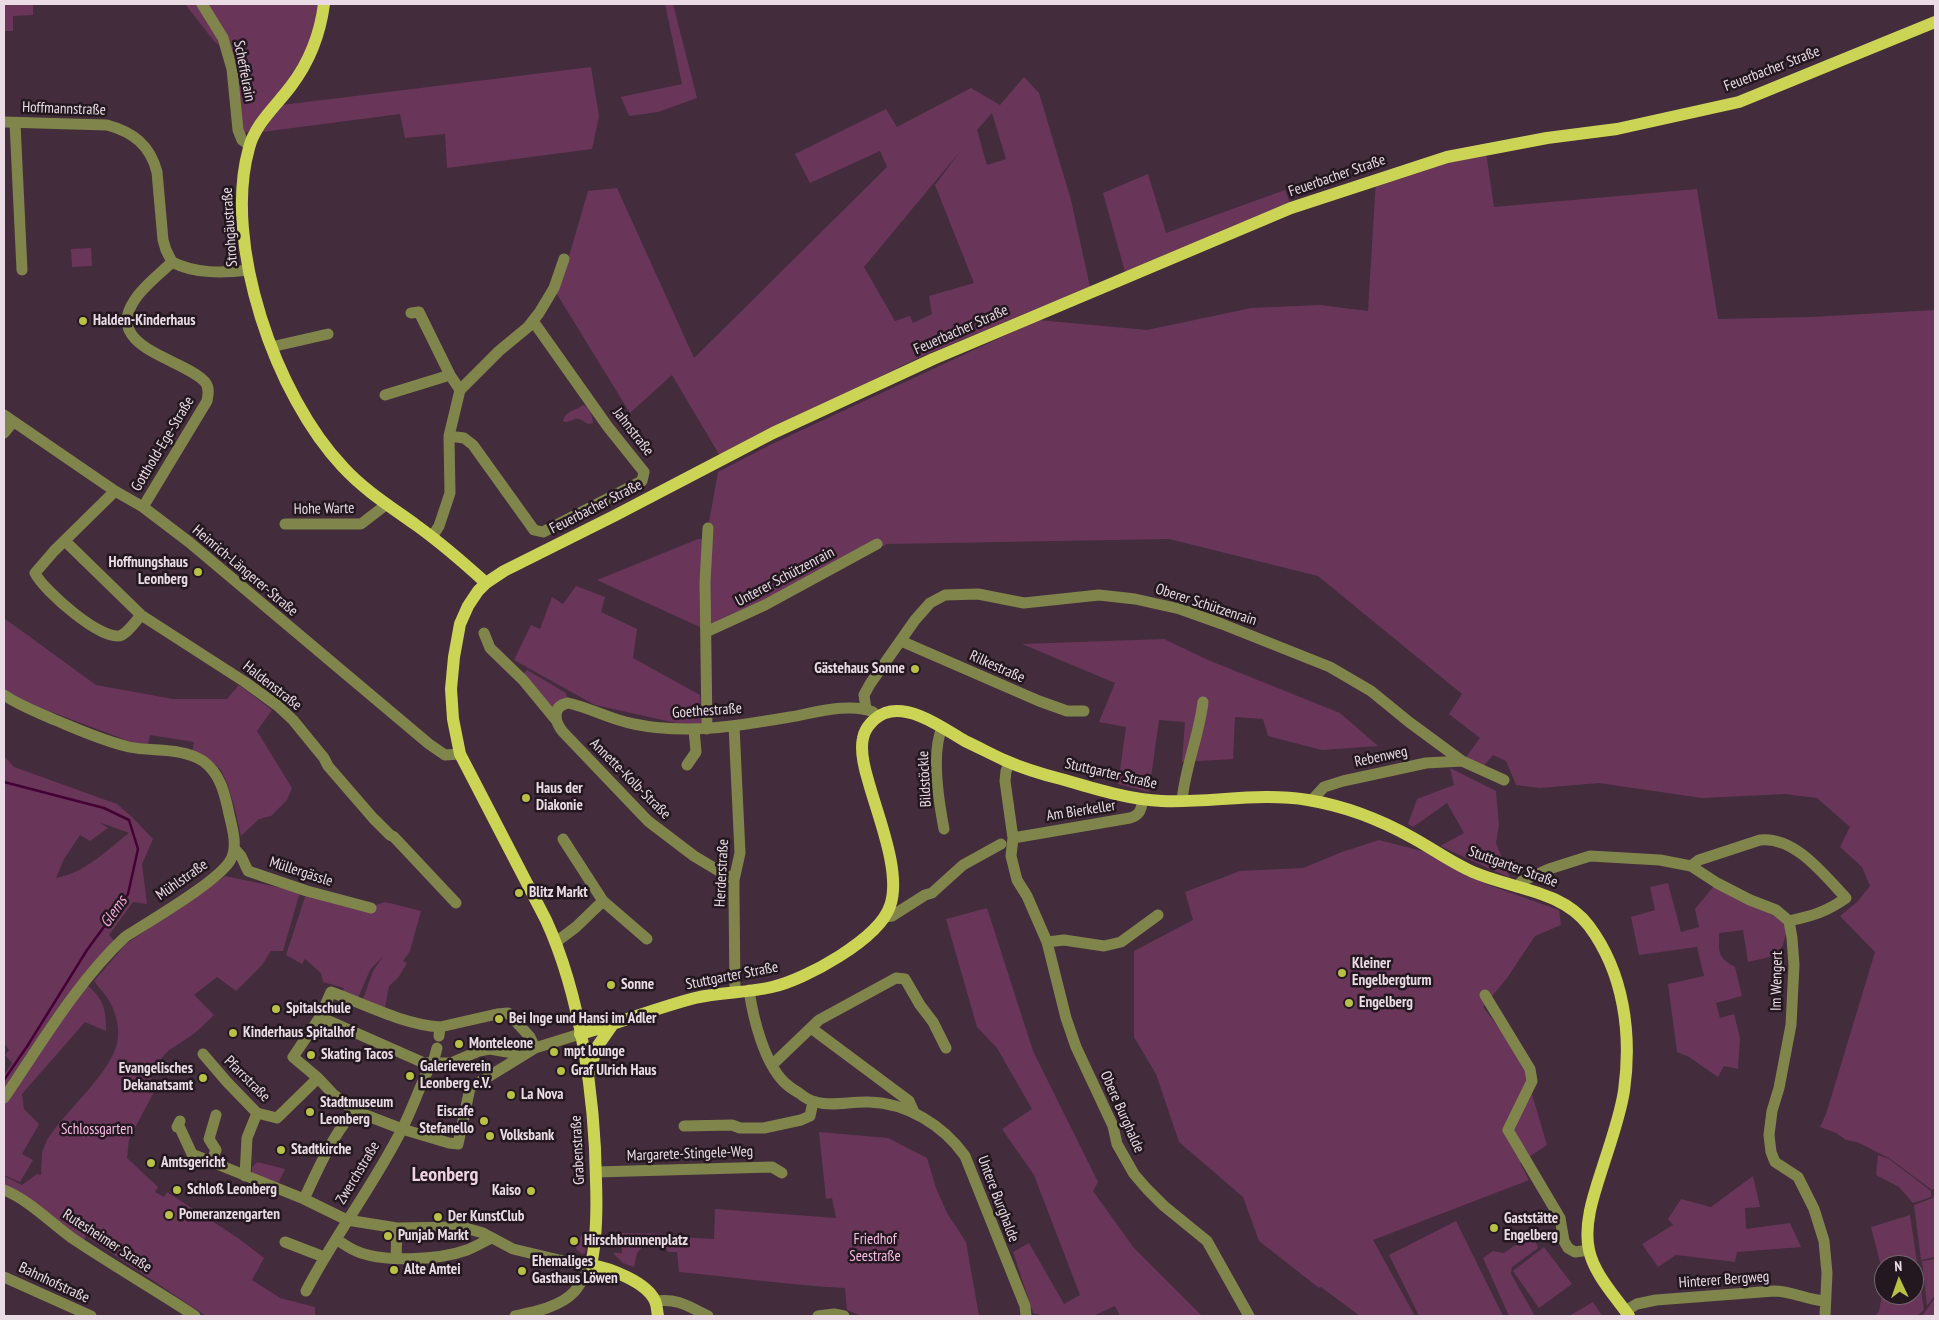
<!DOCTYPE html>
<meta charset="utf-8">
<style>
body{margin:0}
#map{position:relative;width:1939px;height:1320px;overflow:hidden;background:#432c3c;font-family:"PT Sans Narrow",sans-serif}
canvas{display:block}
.frame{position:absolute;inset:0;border:5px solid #eadbe5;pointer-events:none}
.north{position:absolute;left:1874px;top:1255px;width:50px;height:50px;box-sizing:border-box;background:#23181f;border:1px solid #73666e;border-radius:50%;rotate:357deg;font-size:14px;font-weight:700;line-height:20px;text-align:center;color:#eadbe5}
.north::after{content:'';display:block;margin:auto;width:18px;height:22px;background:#b9c046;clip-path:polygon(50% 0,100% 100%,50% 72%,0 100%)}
</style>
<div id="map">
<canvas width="1939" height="1320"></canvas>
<div class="frame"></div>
<div class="north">N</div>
</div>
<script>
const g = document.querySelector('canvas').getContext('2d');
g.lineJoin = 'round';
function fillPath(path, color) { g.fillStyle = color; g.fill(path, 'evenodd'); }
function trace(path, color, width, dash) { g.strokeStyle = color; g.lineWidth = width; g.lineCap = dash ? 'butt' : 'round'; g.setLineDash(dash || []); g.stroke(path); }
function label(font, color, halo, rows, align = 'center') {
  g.font = font + ' "PT Sans Narrow",sans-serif'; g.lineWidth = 5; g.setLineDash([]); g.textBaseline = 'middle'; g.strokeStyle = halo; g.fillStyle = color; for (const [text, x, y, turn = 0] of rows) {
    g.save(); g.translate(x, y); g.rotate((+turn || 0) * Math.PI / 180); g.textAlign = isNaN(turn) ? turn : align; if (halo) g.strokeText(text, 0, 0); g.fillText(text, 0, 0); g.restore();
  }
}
const green = new Path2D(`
 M4 4H33V15L13 16V31H4Z
 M185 4H199L210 17 219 45 214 41Z
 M205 4H320L314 37 293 76 274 97 249 131 244 134 233 62Z
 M665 4H673L697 98 658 112 629 116 621 97 682 84Z
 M591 67 599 116 592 149 447 168 445 134 405 138 400 114 262 132 282 105Z
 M1024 77 1039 93 1071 200 1090 287 920 357 720 456 672 375 630 413 555 291 570 253 588 191 617 188 694 358 887 167 880 151 810 183 795 154 886 109 897 127 971 88 1000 105ZM992 113 1006 159 987 165 977 130ZM962 149 935 185 974 283 929 296 932 314 913 323 910 316 895 321 864 267Z
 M1486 153 1494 207 1697 189 1718 319 1811 317 1935 310V1188L1932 1190 1889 1158 1857 1142 1846 1140 1836 1133 1820 1127 1826 1114 1875 952 1840 916 1857 902 1870 886 1862 867 1840 847 1850 827 1817 798 1785 794 1702 798 1599 783 1540 788 1516 785 1506 761 1493 755 1483 767 1466 757 1480 738 1449 714 1462 694 1318 576 1169 539 886 544 884 546 874 547 704 629 597 580 698 539H706L718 472 772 444 1038 320 1147 330 1251 308 1320 305 1368 311 1376 180Z
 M1148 174 1166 233 1285 190 1290 203 1125 272 1103 193Z
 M91 248 92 266 72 267 71 249Z
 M583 405C590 407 592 416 593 423L588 424C573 414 577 421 564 422L563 420C567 410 576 411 583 405Z
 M576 586 605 597 601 612 637 629 633 658 700 695 701 724H681L595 705 514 660 531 625 540 629 552 597 563 604Z
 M4 618 96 685 173 699H227L239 685 272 710 257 731 292 788 287 800 271 816 259 819 241 836C237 818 230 782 219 768 212 761 201 756 192 752L194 742 150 735 148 744 134 743 4 694Z
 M1164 639 1208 660 1340 713 1378 746 1322 750 1268 736 1263 719 1235 717 1233 759 1182 762 1185 722 1159 720 1149 792 1118 784 1126 727 1099 722 1115 683 1022 644Z
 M527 670 566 693 567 698 553 710 522 675Z
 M4 756 14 767 117 804 133 818 153 839 142 864 147 904 133 902 109 935 117 944 4 1092V1075L12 1063 5 1055 9 1050 4 1043ZM99 822 129 833C107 850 85 873 56 878L64 859 80 835 90 841 108 828Z
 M1450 768 1496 791 1499 825 1496 843 1510 878 1440 846 1464 833 1447 803 1413 827 1408 824 1417 799 1454 785Z
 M1379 840 1434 854 1486 884 1559 910 1561 925 1535 936 1507 978 1483 1007 1521 1057 1547 1145 1520 1163 1529 1180 1373 1240 1415 1316H1360L1321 1287 1319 1288 1259 1241 1243 1197 1179 1142 1156 1074 1134 1037V951L1193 920 1185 892 1240 871 1303 868 1342 852Z
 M225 876 300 892 283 951H271L262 965 236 991 217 977 194 995 214 1015 195 1033 168 1051 149 1072 155 1090 129 1139 127 1158 158 1187 155 1192 164 1197 167 1192 238 1238 264 1258 252 1280 280 1298 315 1307V1316H206L86 1236 82 1244 4 1190V1176L22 1185 37 1174 41 1175 42 1152 47 1140C66 1110 105 1079 116 1047 121 1034 117 1015 110 1002 106 995 99 988 94 981L126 944Z
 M1668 883 1681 932 1699 927 1695 909 1714 886 1780 918 1787 925C1783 957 1778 955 1748 962L1743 930 1719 933C1719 953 1717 957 1735 967L1742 996 1716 1003 1720 1018 1734 1014 1740 1038 1738 1069 1724 1066 1718 1077 1689 1057 1677 1052 1668 984 1704 976 1697 947 1639 955 1631 917 1655 910 1650 887Z
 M307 891 368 908 385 902 421 911 410 951 403 961 407 963 398 978 389 986 384 1013 363 999 373 971 383 956 370 970 357 1000 342 993 344 988 323 982 321 973 305 959 302 964 286 955Z
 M987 908 1033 1051 1098 1182 1093 1191 1134 1248 1202 1316H1120L1115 1306 1093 1316H1045L1033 1313 1013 1252 1029 1243 1064 1304 1080 1295 1034 1175 1002 1129 1032 1109 997 1048 977 1027 946 919Z
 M87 985C104 1000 106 1008 106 1031L85 1022 22 1094 24 1109 39 1124 22 1154 33 1160 20 1182 4 1175V1098Z
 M819 1132 888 1138 927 1158 936 1188 947 1213 966 1242 979 1316H861L847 1310 845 1288C789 1285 734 1277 679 1272L677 1252H669L660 1246H643L637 1253 634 1267 623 1263 613 1253H622L621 1233 677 1234V1237L714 1239 715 1209 836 1218 832 1198 826 1199Z
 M1878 1155 1889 1159 1931 1191V1197L1913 1203 1899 1187 1876 1175Z
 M257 1162 285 1169 278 1184 252 1174V1167Z
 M1753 1176 1760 1207 1745 1208 1746 1229 1790 1223 1801 1247 1737 1252 1735 1262 1676 1255 1658 1267 1642 1244 1673 1225 1668 1219 1681 1199 1711 1207Z
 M1935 1190V1257L1921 1260 1914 1205 1933 1198Z
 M1910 1215 1924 1310 1917 1316H1875L1879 1311 1884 1286V1295H1914V1265H1884V1278L1871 1227Z
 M1456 1221 1503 1316H1419L1389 1255Z
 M586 1231H588L585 1253 582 1254 576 1249 580 1237Z
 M1529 1236 1535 1240 1538 1248 1512 1267 1511 1274 1535 1316H1509L1483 1258 1493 1251 1504 1253Z
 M1544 1247 1572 1284 1539 1308 1513 1271Z
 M1935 1259V1295L1927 1306 1922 1261Z
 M1935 1298V1316H1922Z
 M1593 1302 1602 1316H1569Z`);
const stream = new Path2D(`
 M4 782 104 808 129 820 138 849 128 894 87 950 28 1045 4 1080`);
const minor = new Path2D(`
 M202 4 223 38 232 69 238 130 242 140 250 145
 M4 122 107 125C133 132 150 145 157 172L163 240 166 250 172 262
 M15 123 22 270
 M172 262C195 274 223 273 249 270
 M411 313 419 312 450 375 460 390
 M271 347 328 334
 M385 395 450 375
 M4 415 115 491 143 507 189 542 429 744 445 755 460 754
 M4 433 13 422
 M449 436 464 438 473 445 534 530 543 532 642 481 644 472 608 427 533 321
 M115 491 54 551 35 573C43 590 104 644 122 635 129 631 136 621 141 615
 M143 507 207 401C208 395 210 388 205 382 185 359 103 348 134 301 143 286 160 274 172 262
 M285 524H361L387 504
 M432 537 439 526 450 493 449 436 460 390 499 351 528 327 539 313 554 288 564 259
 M65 541 141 615 245 682 278 706 293 720 324 758 328 766 373 818 390 835 394 837 456 903
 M706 632 765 605 877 544
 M484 633 490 648 523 680 556 720
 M901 641 1039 701 1067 711H1084
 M4 695C20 706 37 712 55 720 79 730 103 741 129 747 153 752 181 747 203 761 220 773 225 794 229 814 232 827 238 846 231 859 221 880 148 922 125 937 77 982 41 1044 4 1098
 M866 709 864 695 870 684 915 620 930 603 945 595 978 594 1024 603 1099 595 1135 599 1180 609 1222 624 1330 667 1371 691 1409 722 1462 761 1504 780
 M734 726 740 853 734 880V895L735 991
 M942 728C931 753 939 803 944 829
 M707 729 705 582 708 528
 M1010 762 1006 771 1005 781 1013 838 1011 856 1017 880 1027 896 1047 942 1066 1018 1076 1047 1113 1126 1117 1144 1134 1174 1147 1189 1164 1206 1207 1241 1249 1316
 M687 765 696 752 694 729
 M1312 800 1324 787 1343 781 1426 763 1462 761
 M1182 801C1185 767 1199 736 1203 702
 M1013 838 1130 818C1140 815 1141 810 1143 800
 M563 839 603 901 647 939
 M234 848 241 856 248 871 307 891 371 908
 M1691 866 1699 860 1760 840C1795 836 1824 875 1846 898 1826 912 1812 916 1789 921
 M734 880 694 856 648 821 563 732C554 721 552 706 568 703 591 708 611 720 634 724 686 735 738 726 790 717 813 713 851 702 873 712
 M1517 887 1522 881 1549 869 1590 856 1660 860 1691 866 1717 883 1750 900 1776 910 1789 921 1792 938 1794 965 1791 1025 1779 1088 1772 1111 1769 1135 1771 1152 1775 1162 1798 1177 1814 1209 1824 1241 1827 1273 1825 1316
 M885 917 892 916 925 895 932 893 963 865 1001 844
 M556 942 576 927 603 901
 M1047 942 1064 940 1104 946 1121 942 1158 915
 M749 990C753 1018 764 1062 784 1082 788 1086 794 1090 799 1093 804 1097 810 1101 816 1102 833 1107 851 1101 869 1102 907 1103 943 1125 965 1156L1025 1306 1026 1316
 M1485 995 1530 1069 1532 1081 1508 1130 1560 1218 1564 1241 1568 1248 1575 1252 1589 1250
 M320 1017 424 1063H451L479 1051 490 1049 513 1053 518 1058
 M440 1027C402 1024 367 1005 331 992L320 1017 293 1057 318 1078 333 1094 355 1111 402 1129 449 1143 458 1144 470 1088 535 1048 580 1034
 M811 1028 909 1101 914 1112
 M439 1036 440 1027 497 1014 508 1013 530 1037 535 1048
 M203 1054 227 1082 257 1113 277 1118 318 1078
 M772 1065 819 1020 896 978 905 979 920 1005 933 1022 946 1048
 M180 1121 177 1127 180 1128 192 1154 304 1199 347 1220 397 1228 462 1227 483 1233 513 1249 576 1264 591 1265
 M684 1126 732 1125 740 1128H764L801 1120 810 1116 813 1102
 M211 1163 216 1150 209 1139 216 1115
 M596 1172 772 1167 782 1173
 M245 1176 247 1138 257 1113
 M4 1190C29 1200 50 1222 72 1238 112 1265 154 1289 195 1316
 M304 1199C316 1173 335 1130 355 1111
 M336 1239C342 1243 349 1248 356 1251 383 1263 439 1260 467 1250 475 1247 483 1242 491 1238
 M285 1242 324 1257
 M396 1258 397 1228
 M4 1277 91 1316
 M306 1291C335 1235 374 1185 402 1129 414 1106 421 1081 434 1059L437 1048
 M655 1301C678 1298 688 1306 708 1316
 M1625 1311 1637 1304 1656 1300 1774 1291C1792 1291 1807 1300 1825 1301
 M515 1316C534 1312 560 1307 574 1292 581 1285 586 1273 591 1265
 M818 1316 834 1314 844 1316`);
const major = new Path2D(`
 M324 4C320 35 310 61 291 86 276 106 255 124 249 148 222 243 276 397 343 467 364 490 391 507 416 525 441 543 464 563 486 583
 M580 1034C619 1023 656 1008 695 998 721 992 747 993 772 987 805 980 879 939 890 906 902 873 877 814 868 780 864 767 860 751 863 738 865 727 875 717 885 713 911 704 944 729 965 741 978 747 991 754 1004 760 1022 768 1041 774 1061 779 1092 788 1130 800 1162 801 1211 803 1260 792 1308 800 1345 806 1381 820 1413 838 1433 849 1452 863 1473 872 1512 889 1562 890 1589 926 1624 973 1632 1034 1624 1091 1620 1116 1611 1141 1603 1166 1595 1191 1583 1223 1589 1250 1594 1274 1615 1296 1629 1316
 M589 1073 597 1047 613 1024
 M658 1316C657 1311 657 1305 655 1301 647 1282 609 1268 591 1265 597 1238 597 1209 596 1181 595 1099 581 996 546 920L460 754 453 719 451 689 454 657 460 624 468 606 478 591 486 583 504 571 614 516 773 433 933 359 1291 208 1447 157 1547 138 1617 129 1739 102 1935 22`);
const markers = [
 [83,321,5,"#b9c046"],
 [198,572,5,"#b9c046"],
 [915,669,5,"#b9c046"],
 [526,798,5,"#b9c046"],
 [519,893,5,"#b9c046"],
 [1342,973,5,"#b9c046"],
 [611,985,5,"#b9c046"],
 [1349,1003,5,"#b9c046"],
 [276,1009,5,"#b9c046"],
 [499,1019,5,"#b9c046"],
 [233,1033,5,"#b9c046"],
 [459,1044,5,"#b9c046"],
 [554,1052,5,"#b9c046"],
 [311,1055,5,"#b9c046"],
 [561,1071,5,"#b9c046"],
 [410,1076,5,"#b9c046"],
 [203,1078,5,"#b9c046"],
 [511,1095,5,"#b9c046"],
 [310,1112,5,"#b9c046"],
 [484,1121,5,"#b9c046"],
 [490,1136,5,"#b9c046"],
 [281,1150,5,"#b9c046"],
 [151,1163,5,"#b9c046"],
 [177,1190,5,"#b9c046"],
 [531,1191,5,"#b9c046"],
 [169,1215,5,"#b9c046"],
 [438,1217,5,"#b9c046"],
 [1494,1228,5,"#b9c046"],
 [388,1236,5,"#b9c046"],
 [574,1241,5,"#b9c046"],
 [394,1270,5,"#b9c046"],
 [522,1271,5,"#b9c046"]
];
const streetNames = [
 ["Feuerbacher Straße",1772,69,-21],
 ["Scheffelrain",244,71,79],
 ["Hoffmannstraße",64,109,2],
 ["Feuerbacher Straße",1337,176,-19],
 ["Strohgäustraße",230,227,-94],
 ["Feuerbacher Straße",961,330,-24],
 ["Jahnstraße",633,432,52],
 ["Gotthold-Ege-Straße",163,444,-59],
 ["Feuerbacher Straße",596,507,-27],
 ["Hohe Warte",324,509,-1],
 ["Heinrich-Längerer-Straße",245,571,40],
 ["Unterer Schützenrain",785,577,-28],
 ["Oberer Schützenrain",1206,605,18],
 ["Rilkestraße",997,667,24],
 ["Haldenstraße",272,686,38],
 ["Goethestraße",707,711,-4],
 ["Rebenweg",1381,757,-12],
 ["Stuttgarter Straße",1111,774,13],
 ["Annette-Kolb-Straße",630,779,45],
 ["Bildstöckle",925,779,-93],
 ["Am Bierkeller",1081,811,-9],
 ["Stuttgarter Straße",1513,867,20],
 ["Müllergässle",301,872,18],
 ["Herderstraße",722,873,-87],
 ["Mühlstraße",182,880,-35],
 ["Stuttgarter Straße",732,976,-11],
 ["Im Wengert",1777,981,-89],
 ["Pfarrstraße",247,1079,45],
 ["Obere Burghalde",1122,1112,66],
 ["Grabenstraße",578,1150,-93],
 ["Margarete-Stingele-Weg",690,1154,-2],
 ["Zwerchstraße",358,1173,-59],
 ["Untere Burghalde",998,1199,69],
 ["Rutesheimer Straße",107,1241,33],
 ["Hinterer Bergweg",1724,1280,-4],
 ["Bahnhofstraße",54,1283,25]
];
const poiNames = [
 ["Halden-Kinderhaus",93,321],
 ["Hoffnungshaus",188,563,"right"],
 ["Leonberg",188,580,"right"],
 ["Gästehaus Sonne",905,669,"right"],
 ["Haus der",536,789],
 ["Diakonie",536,806],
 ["Blitz Markt",529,893],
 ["Kleiner",1352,964],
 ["Engelbergturm",1352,981],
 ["Sonne",621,985],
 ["Engelberg",1359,1003],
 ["Spitalschule",286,1009],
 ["Bei Inge und Hansi im Adler",509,1019],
 ["Kinderhaus Spitalhof",243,1033],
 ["Monteleone",469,1044],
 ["mpt lounge",564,1052],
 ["Skating Tacos",321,1055],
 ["Galerieverein",420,1067],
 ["Leonberg e.V.",420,1084],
 ["Evangelisches",193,1069,"right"],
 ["Dekanatsamt",193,1086,"right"],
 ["Graf Ulrich Haus",571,1071],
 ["La Nova",521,1095],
 ["Stadtmuseum",320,1103],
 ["Leonberg",320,1120],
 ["Eiscafe",474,1112,"right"],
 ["Stefanello",474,1129,"right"],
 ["Volksbank",500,1136],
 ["Stadtkirche",291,1150],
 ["Amtsgericht",161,1163],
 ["Schloß Leonberg",187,1190],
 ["Kaiso",521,1191,"right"],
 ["Pomeranzengarten",179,1215],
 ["Der KunstClub",448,1217],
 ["Gaststätte",1504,1219],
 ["Engelberg",1504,1236],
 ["Punjab Markt",398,1236],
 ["Hirschbrunnenplatz",584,1241],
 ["Ehemaliges",532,1262],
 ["Gasthaus Löwen",532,1279],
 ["Alte Amtei",404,1270]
];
const parkNames = [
 ["Schlossgarten",97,1130],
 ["Friedhof",875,1240],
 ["Seestraße",875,1257]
];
const waterNames = [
 ["Glems",114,912,-55]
];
const districtNames = [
 ["Leonberg",445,1175]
];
fillPath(green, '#69365a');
trace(stream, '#450036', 2.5);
trace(minor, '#80854c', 11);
trace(major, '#ccd456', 12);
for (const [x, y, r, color] of markers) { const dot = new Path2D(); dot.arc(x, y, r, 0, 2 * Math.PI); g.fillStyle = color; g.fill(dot); trace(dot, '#23181f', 2); }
label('15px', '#eadbe5', '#23181f', streetNames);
label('bold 15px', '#eadbe5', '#23181f', poiNames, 'left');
label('15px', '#fabde6', '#23181f', parkNames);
label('italic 16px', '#f4a5db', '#23181f', waterNames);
label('bold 20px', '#f0d2e5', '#23181f', districtNames);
</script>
